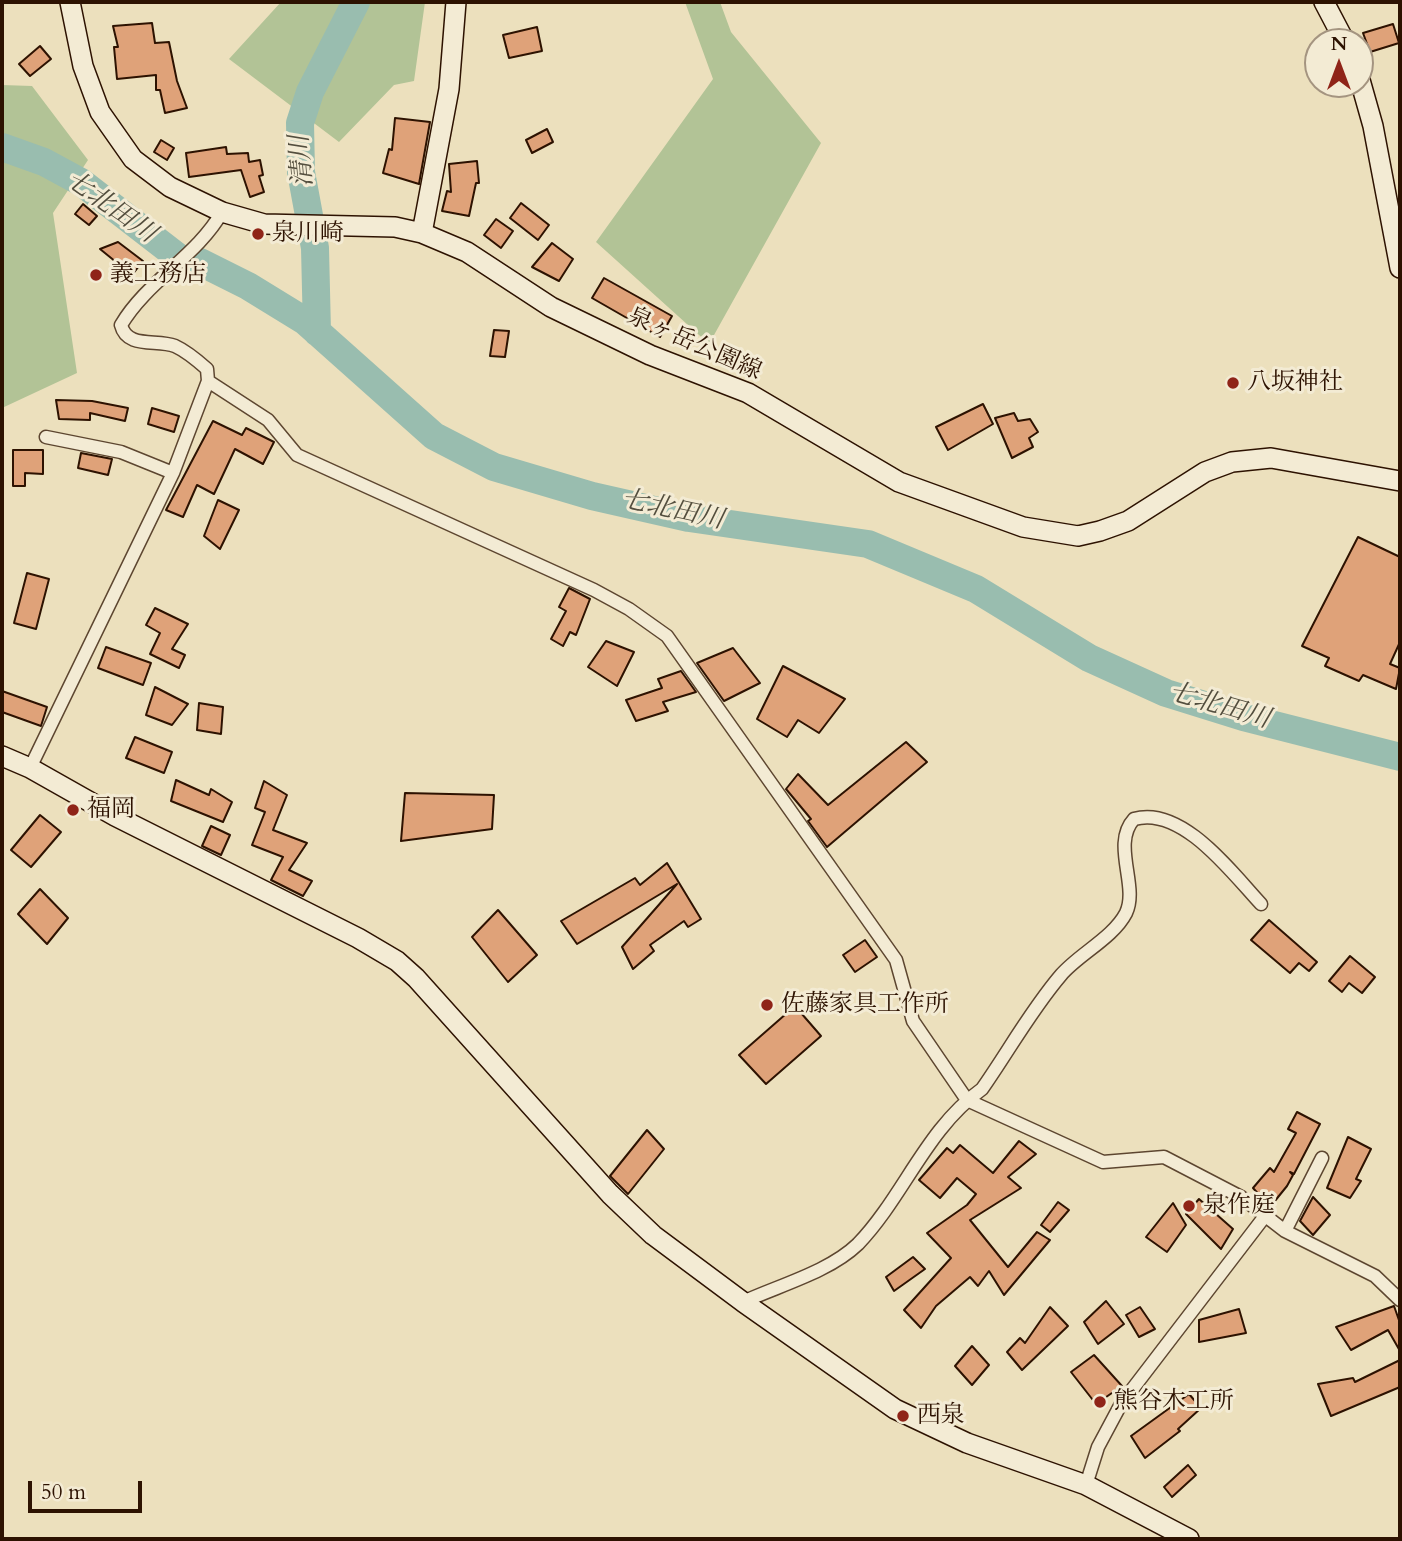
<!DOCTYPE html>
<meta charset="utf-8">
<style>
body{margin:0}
#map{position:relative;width:1402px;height:1541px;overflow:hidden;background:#ece0bd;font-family:Cardo,serif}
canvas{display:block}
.frame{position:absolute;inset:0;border:4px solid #2d1201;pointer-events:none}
.north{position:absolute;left:1304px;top:28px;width:70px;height:70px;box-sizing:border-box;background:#f3ebd4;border:2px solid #a49480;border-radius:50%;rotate:0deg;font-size:19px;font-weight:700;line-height:28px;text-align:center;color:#2d1201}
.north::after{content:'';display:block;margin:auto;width:24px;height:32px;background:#8f2418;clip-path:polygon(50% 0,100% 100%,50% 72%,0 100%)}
.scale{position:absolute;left:28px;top:1481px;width:114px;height:32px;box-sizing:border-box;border:4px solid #2d1201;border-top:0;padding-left:9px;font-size:21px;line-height:24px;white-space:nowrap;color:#2d1201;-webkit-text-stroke:5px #f3ebd4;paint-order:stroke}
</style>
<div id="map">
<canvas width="1402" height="1541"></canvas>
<div class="frame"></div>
<div class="north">N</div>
<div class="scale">50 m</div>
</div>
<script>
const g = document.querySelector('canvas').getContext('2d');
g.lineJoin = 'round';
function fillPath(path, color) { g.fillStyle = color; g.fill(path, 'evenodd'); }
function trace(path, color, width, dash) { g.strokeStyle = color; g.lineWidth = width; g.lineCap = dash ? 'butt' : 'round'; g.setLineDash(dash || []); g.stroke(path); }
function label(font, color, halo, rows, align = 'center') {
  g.font = font + ' Cardo,"Noto Serif JP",serif'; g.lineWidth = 6; g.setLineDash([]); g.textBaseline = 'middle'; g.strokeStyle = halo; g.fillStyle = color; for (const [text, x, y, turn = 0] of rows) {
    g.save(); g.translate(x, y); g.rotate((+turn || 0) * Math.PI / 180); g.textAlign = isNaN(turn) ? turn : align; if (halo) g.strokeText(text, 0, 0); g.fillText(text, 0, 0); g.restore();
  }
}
const green = new Path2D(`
 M281 2H425L414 81 394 85 339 142 229 59Z
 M685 2H720L731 32 821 143 709 344 596 242 713 79Z
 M2 85 32 86 88 160 53 213 77 373 2 408Z`);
const river = new Path2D(`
 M2 147 44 162 81 182 182 260 200 262 248 286 305 321 434 436 494 467 592 496 689 518 868 544 976 589 1089 658 1166 693 1243 717 1400 757
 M317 332 315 248 301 172 300 123 310 92 356 2`);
const building = new Path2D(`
 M152 23 155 43 169 42 177 81 187 108 165 113 160 90H156V75L117 79 114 47H118L113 26Z
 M1393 24 1399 43 1370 52 1363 33Z
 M537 27 542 51 509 58 503 35Z
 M40 46 51 59 30 76 19 64Z
 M395 118 430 122 419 184 383 173 389 149 392 150Z
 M547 129 553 142 532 153 526 140Z
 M161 140 174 148 167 160 154 152Z
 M226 147 227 154 248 153 249 162 260 160 263 175 259 176 264 192 250 197 241 170 189 177 186 153Z
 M477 161 479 183H476L469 216 442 211 447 191 451 192 449 164Z
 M521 203 549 225 538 240 510 218Z
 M83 204 97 216 89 225 75 214Z
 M496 219 513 231 501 248 484 235Z
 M118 242 143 261 132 275 100 249Z
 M552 243 573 259 559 281 532 267Z
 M604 278 672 316 660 337 592 298Z
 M494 330 509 331 505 357 490 356Z
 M56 400 92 401 128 408 125 421 90 413V420L59 419Z
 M983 404 993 424 948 450 936 427Z
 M152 408 179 416 174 432 148 424Z
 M1014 413 1018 421 1030 419 1038 432 1029 438 1033 447 1012 458 995 418Z
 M213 421 242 435 246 428 274 442 263 464 235 449 214 494 197 485 183 517 166 510Z
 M13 450H43V474L25 473V486H13Z
 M81 453 112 459 108 475 78 468Z
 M218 500 239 510 220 549 204 536Z
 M1358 537 1400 557V642L1390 664 1400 668 1396 689 1363 675 1359 681 1325 666 1329 658 1302 646Z
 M27 573 49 579 36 629 14 623Z
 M569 588 590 599 576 635 570 632 563 646 551 639 566 611 559 607Z
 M155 608 188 624 172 649 185 655 179 668 150 654 160 633 146 625Z
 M606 641 634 652 617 686 588 667Z
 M106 647 151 663 143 685 98 668Z
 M733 648 760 683 724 701 697 663Z
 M783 666 845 699 819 733 798 720 787 737 757 719Z
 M681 671 696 692 663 702 668 711 636 721 626 700 662 688 658 679Z
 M155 687 188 704 172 725 146 715Z
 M2 691 47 707 41 726 2 712Z
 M199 703 223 707 221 734 197 730Z
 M135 737 172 752 164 773 126 758Z
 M906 742 927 762 827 847 808 821 811 819 786 789 798 774 828 805Z
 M176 780 209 795 211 789 232 802 223 822 171 801Z
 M264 781 287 795 273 830 307 843 289 870 312 881 303 896 271 880 283 857 252 845 265 812 255 808Z
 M405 793 494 795 492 829 401 841Z
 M40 815 61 832 31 867 11 850Z
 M211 826 230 835 221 855 202 846Z
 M667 863 701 919 688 927 684 921 650 945 654 951 633 969 622 947 677 884 577 944 561 921 635 878 640 885Z
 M40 889 68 918 47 944 18 914Z
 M498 910 537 955 508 982 472 937Z
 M1269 920 1317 962 1309 971 1299 963 1290 973 1251 940Z
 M865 940 877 957 855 972 843 955Z
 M1350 956 1375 977 1362 993 1349 983 1342 992 1329 981Z
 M795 1006 821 1036 766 1084 739 1055Z
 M1297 1112 1320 1124 1294 1174 1290 1172 1293 1175 1287 1186 1270 1207 1253 1188 1270 1168 1274 1172 1296 1133 1288 1129Z
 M647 1130 664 1149 628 1194 610 1176Z
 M1348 1137 1371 1149 1356 1179 1361 1181 1350 1198 1327 1188Z
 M1019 1141 1036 1154 1008 1177 1021 1188 970 1220 1008 1267 1037 1232 1050 1240 1004 1295 989 1271 978 1286 970 1277 936 1306 921 1328 904 1310 951 1258 927 1233 967 1205 976 1194 957 1178 940 1198 919 1180 947 1148 953 1153 960 1145 993 1173Z
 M1313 1197 1330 1215 1313 1235 1300 1221Z
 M1199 1199 1233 1229 1221 1249 1186 1214Z
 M1058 1202 1069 1210 1050 1232 1041 1225Z
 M1173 1203 1186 1225 1167 1252 1146 1237Z
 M913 1257 925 1269 894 1291 886 1277Z
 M1106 1301 1124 1324 1098 1344 1084 1322Z
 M1394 1306 1400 1323V1351L1388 1330 1351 1350 1336 1327Z
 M1050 1307 1068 1326 1022 1370 1007 1352 1020 1338 1025 1343Z
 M1140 1307 1155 1329 1139 1337 1126 1315Z
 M1239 1309 1246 1333 1199 1342V1320Z
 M972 1346 989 1365 972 1385 955 1366Z
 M1094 1355 1122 1386 1096 1404 1071 1372Z
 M1400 1360V1387L1331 1416 1318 1384 1353 1378 1355 1382Z
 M1189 1394 1201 1408 1178 1429 1180 1431 1145 1458 1131 1436Z
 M1188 1465 1196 1475 1172 1497 1164 1487Z`);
const street = new Path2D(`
 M208 381 268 420 297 455 594 590 629 609 667 636 896 960 913 1021 967 1100 1103 1162 1164 1157 1241 1197 1285 1231 1375 1276 1400 1300
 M46 437 121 452 173 473
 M30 768 173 473 208 381 207 369C198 361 186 351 175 346 156 339 127 349 121 325 147 281 197 256 222 212
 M1285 1231 1322 1158
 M743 1302C780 1285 829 1272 858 1244 904 1196 926 1129 982 1089 1008 1052 1031 1010 1061 975 1079 954 1113 938 1126 913 1139 886 1111 844 1134 819 1182 805 1232 873 1261 904
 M1086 1485 1098 1447 1121 1404 1265 1216`);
const secondary = new Path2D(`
 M70 2 83 66 100 112 133 159 170 187 222 212 264 224 395 227 422 233 467 252 551 307 650 355 748 393 899 482 1023 527 1078 536 1100 531 1128 521 1205 472 1232 462 1271 458 1400 481
 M1324 2 1345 42
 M1360 80 1373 126 1400 268
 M422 233 449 89 456 2
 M2 756 30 768 115 816 358 938 397 961 416 978 610 1194 653 1235 743 1302 895 1409 967 1443 1086 1485 1189 1539`);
const markers = [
 [258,234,7,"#8f2418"],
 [96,275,7,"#8f2418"],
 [1233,383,7,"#8f2418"],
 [73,810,7,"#8f2418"],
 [767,1005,7,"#8f2418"],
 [1189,1206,7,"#8f2418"],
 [1100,1402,7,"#8f2418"],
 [903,1416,7,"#8f2418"]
];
const poiNames = [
 ["泉川崎",272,234],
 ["義工務店",110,275],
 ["八坂神社",1247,383],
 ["福岡",87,810],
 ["佐藤家具工作所",781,1005],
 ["泉作庭",1203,1206],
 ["熊谷木工所",1114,1402],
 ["西泉",917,1416]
];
const streetNames = [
 ["泉ヶ岳公園線",694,345,24]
];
const waterNames = [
 ["清川",303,161,-95],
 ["七北田川",110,208,35],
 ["七北田川",672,511,12],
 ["七北田川",1219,707,16]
];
fillPath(green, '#b2c396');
trace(river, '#99bdaf', 28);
fillPath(building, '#dfa279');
trace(building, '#2d1201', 2);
trace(street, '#5d4630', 15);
trace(secondary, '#2d1201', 22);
trace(street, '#f3ebd4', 12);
trace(secondary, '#f3ebd4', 19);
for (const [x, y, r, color] of markers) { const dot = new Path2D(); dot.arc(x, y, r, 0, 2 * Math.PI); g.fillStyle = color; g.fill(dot); trace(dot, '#f3ebd4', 2.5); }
label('24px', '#2d1201', '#f3ebd4', poiNames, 'left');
label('24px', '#2d1201', '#f3ebd4', streetNames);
label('italic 26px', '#534e3e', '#f3ebd4', waterNames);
</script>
